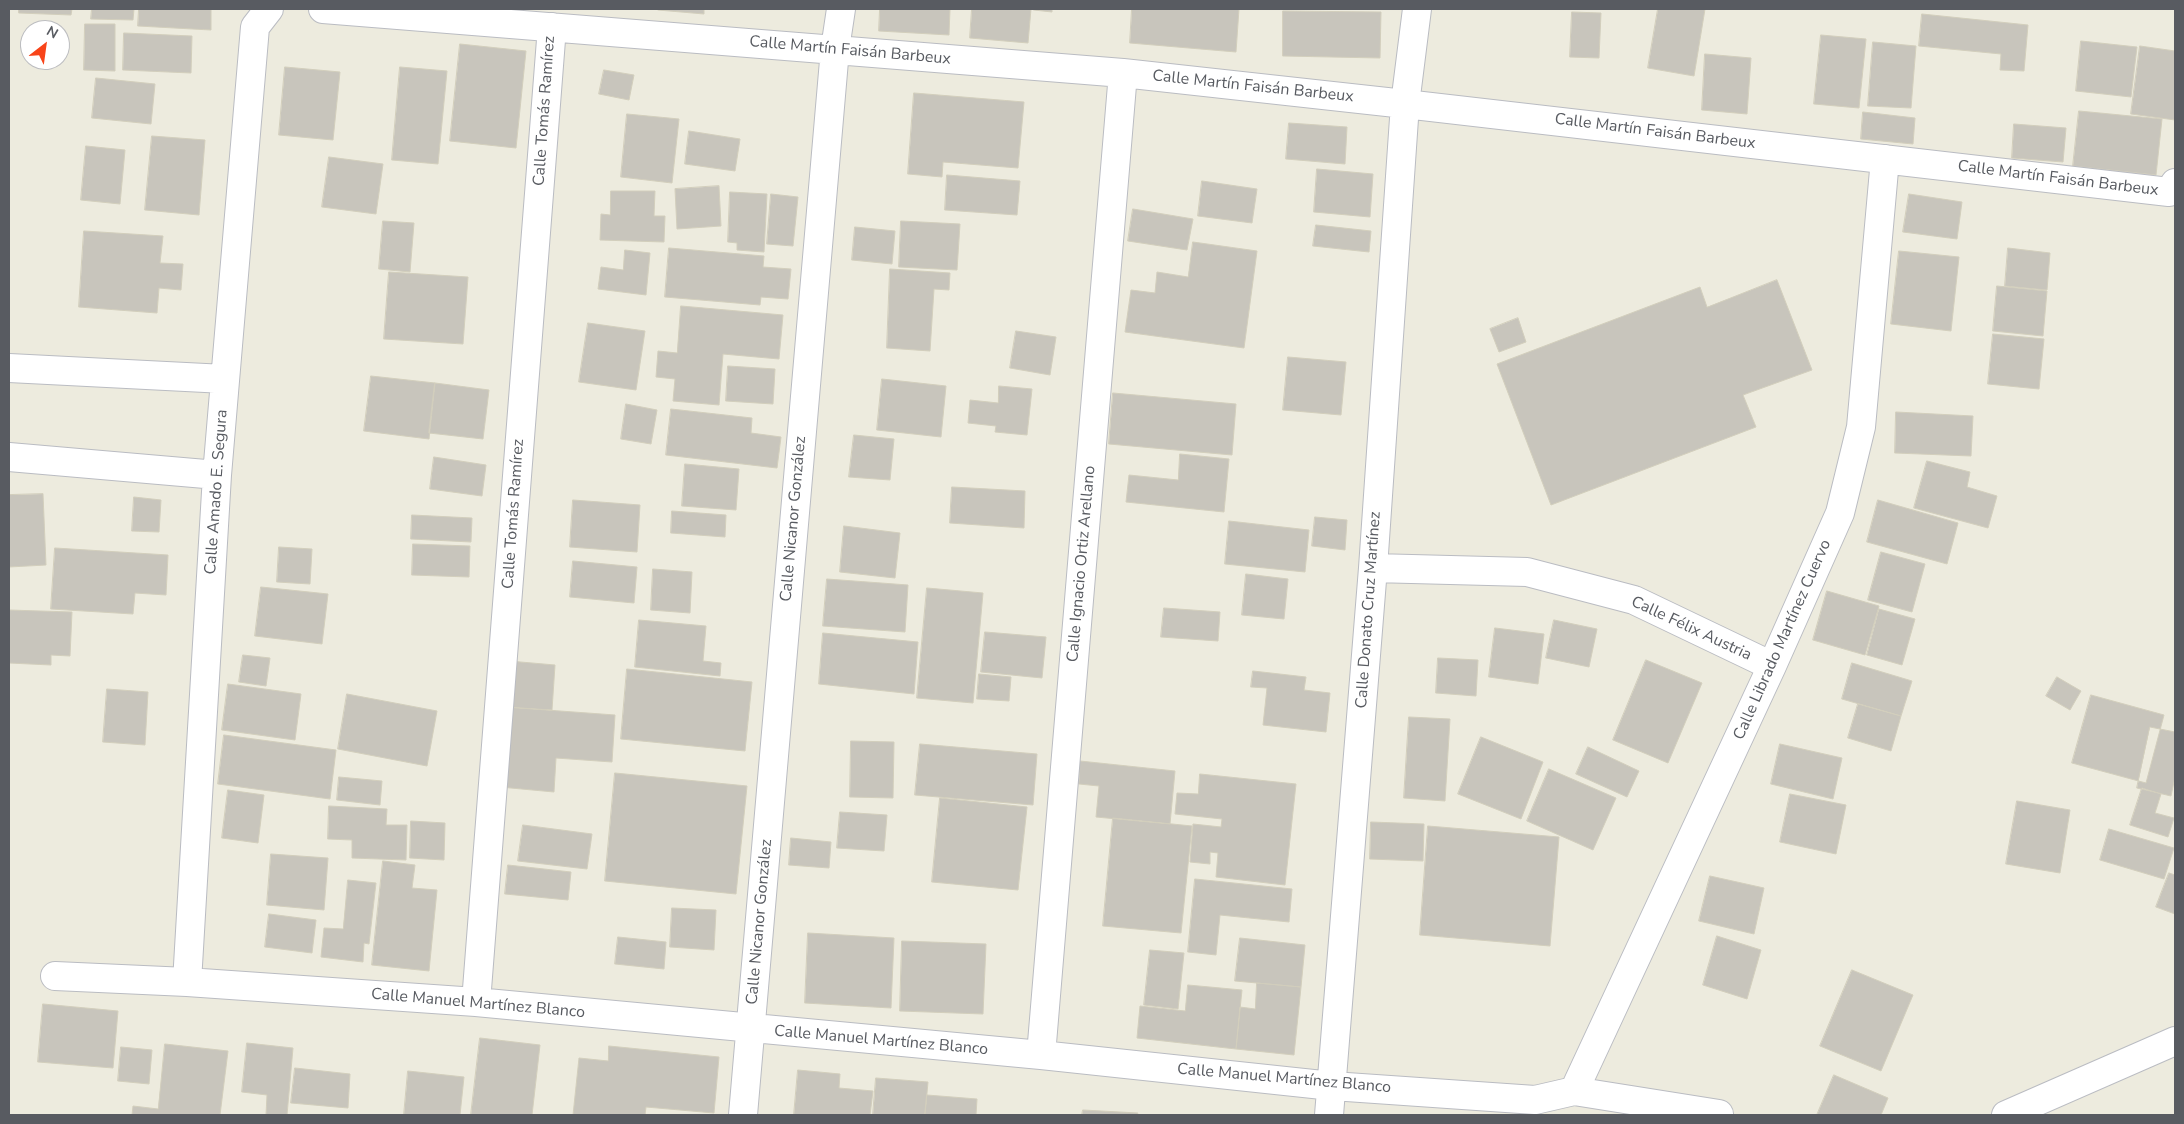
<!DOCTYPE html>
<meta charset="utf-8">
<style>
body{margin:0}
#map{position:relative;width:2184px;height:1124px;overflow:hidden;background:#edebde;font-family:"Nunito Sans",sans-serif}
canvas{display:block}
.frame{position:absolute;inset:0;border:10px solid #585b61;pointer-events:none}
.north{position:absolute;left:20px;top:20px;width:50px;height:50px;box-sizing:border-box;background:#fff;border:1px solid #bcbdc0;border-radius:50%;rotate:30deg;font-size:14px;font-weight:700;line-height:20px;text-align:center;color:#585b61}
.north::after{content:'';display:block;margin:auto;width:18px;height:22px;background:#f84419;clip-path:polygon(50% 0,100% 100%,50% 72%,0 100%)}
</style>
<div id="map">
<canvas width="2184" height="1124"></canvas>
<div class="frame"></div>
<div class="north">N</div>
</div>
<script>
const g = document.querySelector('canvas').getContext('2d');
g.lineJoin = 'round';
function fillPath(path, color) { g.fillStyle = color; g.fill(path, 'evenodd'); }
function trace(path, color, width, dash) { g.strokeStyle = color; g.lineWidth = width; g.lineCap = dash ? 'butt' : 'round'; g.setLineDash(dash || []); g.stroke(path); }
function label(font, color, halo, rows, align = 'center') {
  g.font = font + ' "Nunito Sans",sans-serif'; g.lineWidth = 4.5; g.setLineDash([]); g.textBaseline = 'middle'; g.strokeStyle = halo; g.fillStyle = color; for (const [text, x, y, turn = 0] of rows) {
    g.save(); g.translate(x, y); g.rotate((+turn || 0) * Math.PI / 180); g.textAlign = isNaN(turn) ? turn : align; if (halo) g.strokeText(text, 0, 0); g.fillText(text, 0, 0); g.restore();
  }
}
const building = new Path2D(`
 M19 9H72L71 15 19 13Z
 M92 9H134L133 20 91 19Z
 M139 9H211V30L138 26Z
 M658 9H704V14L658 10Z
 M880 9H950L949 35 879 31Z
 M972 9H1031L1028 43 970 38Z
 M1035 9H1052V12L1034 10Z
 M1132 9H1239L1236 52 1130 43Z
 M1658 9H1705L1694 76 1648 68Z
 M1283 11 1381 12 1380 58 1283 56Z
 M1572 12 1601 13 1599 58 1570 57Z
 M1922 14 2028 25 2024 71 2000 70 2001 54 1919 46Z
 M85 24H115V71L84 70Z
 M124 33 192 36 191 73 123 70Z
 M1821 35 1866 39 1859 108 1814 104Z
 M2081 41 2137 47 2131 97 2076 91Z
 M1873 42 1916 46 1911 108 1868 106Z
 M460 44 526 51 516 148 450 141Z
 M2140 46 2175 51V120L2131 114Z
 M1705 54 1751 58 1747 114 1702 110Z
 M285 67 340 72 333 140 279 135Z
 M400 67 447 71 438 164 392 160Z
 M604 70 634 75 629 100 599 94Z
 M96 78 155 84 151 124 92 118Z
 M914 93 1024 102 1018 168 943 162 942 177 908 174Z
 M2079 111 2162 119 2156 175 2073 166Z
 M1863 112 1915 118 1913 144 1861 139Z
 M627 114 679 119 672 183 621 177Z
 M1289 123 1347 127 1345 164 1286 159Z
 M2014 124 2066 128 2063 162 2012 158Z
 M689 131 740 139 735 171 685 164Z
 M152 136 205 140 199 215 145 210Z
 M86 146 125 150 120 204 81 200Z
 M329 157 383 164 376 214 322 207Z
 M1317 169 1373 174 1370 217 1314 212Z
 M947 175 1020 181 1017 215 945 210Z
 M1202 181 1257 189 1252 223 1198 216Z
 M719 186 721 226 677 229 675 189Z
 M611 191H655L654 216H665L664 242 600 240 601 214 610 215Z
 M730 192 767 194 764 252 737 250V243L728 242Z
 M771 194 798 197 793 246 767 244Z
 M1909 194 1962 202 1957 239 1903 232Z
 M1133 209 1193 219 1187 250 1128 241Z
 M383 221 414 223 410 272 379 269Z
 M901 221 960 224 957 270 899 267Z
 M1316 225 1371 231 1369 252 1313 246Z
 M855 227 895 231 892 264 852 260Z
 M84 231 163 236 160 263 183 264 181 290 159 288 157 313 79 307Z
 M1193 242 1257 251 1244 348 1125 332 1131 290 1155 293 1157 272 1188 277Z
 M669 248 764 256 763 267 791 269 788 299 761 297 760 305 665 297Z
 M2008 248 2050 253 2047 290 2005 286Z
 M625 250 650 253 646 295 598 289 601 267 623 270Z
 M1899 251 1959 257 1951 331 1891 324Z
 M890 269 950 273 949 290 934 289 930 351 887 348Z
 M389 272 468 277 463 344 384 339Z
 M1777 280 1812 370 1743 395 1756 427 1551 505 1497 364 1700 287 1707 307Z
 M1997 286 2047 291 2043 336 1993 331Z
 M681 306 783 315 779 359 723 354 719 405 673 401 675 379 656 377 658 351 677 353Z
 M1518 318 1526 342 1499 352 1490 329Z
 M588 323 645 331 636 390 579 382Z
 M1016 331 1056 337 1050 375 1010 368Z
 M1993 334 2044 339 2039 389 1988 384Z
 M1288 357 1346 362 1341 415 1283 410Z
 M728 366 775 369 773 404 726 401Z
 M371 376 435 383 429 439 364 431Z
 M882 379 946 386 941 437 877 430Z
 M435 383 489 390 483 439 429 433Z
 M999 386 1032 389 1027 435 995 432 996 426 968 423 970 400 998 403Z
 M1113 393 1236 404 1232 455 1109 444Z
 M626 404 657 410 651 444 621 439Z
 M671 409 752 418 751 433 781 437 777 468 666 455Z
 M1896 412 1973 416 1971 456 1895 453Z
 M854 435 894 439 890 480 849 477Z
 M1180 454 1229 459 1224 512 1126 502 1129 475 1178 480Z
 M434 457 486 465 482 496 430 489Z
 M1927 461 1970 472 1967 487 1997 496 1988 528 1914 508Z
 M685 464 739 469 736 510 682 506Z
 M952 487 1025 491 1024 528 950 523Z
 M43 494 46 565 9 567V495Z
 M134 497 161 500 159 532 132 531Z
 M573 500 640 505 637 552 570 547Z
 M1878 500 1958 523 1947 564 1867 542Z
 M672 511 726 515 725 537 671 533Z
 M412 515 472 518 471 542 411 539Z
 M1315 517 1347 520 1345 550 1312 546Z
 M1229 521 1309 530 1305 572 1225 564Z
 M844 526 900 533 895 578 840 572Z
 M413 544 470 546 469 577 412 575Z
 M279 547 312 549 310 584 277 582Z
 M55 548 168 555 166 595 135 593 133 614 51 609Z
 M1881 552 1925 564 1912 612 1868 600Z
 M573 561 637 567 634 603 570 597Z
 M653 569 692 572 690 613 651 610Z
 M1246 574 1288 579 1284 619 1242 615Z
 M827 579 908 585 905 632 823 626Z
 M261 587 328 594 322 644 255 636Z
 M927 588 983 593 973 703 917 698Z
 M1827 591 1879 606 1865 655 1813 640Z
 M1164 608 1220 612 1218 641 1161 637Z
 M1879 609 1915 619 1902 665 1867 655Z
 M9 610 72 612 70 656 51 655V665L9 663Z
 M639 620 706 626 703 661 721 663 720 676 635 667Z
 M1554 620 1597 629 1589 667 1546 658Z
 M1495 628 1544 634 1538 684 1489 677Z
 M985 632 1046 637 1042 678 981 672Z
 M823 633 918 642 914 694 819 684Z
 M243 655 270 658 266 686 239 682Z
 M1438 658 1478 660 1476 696 1436 693Z
 M1646 660 1702 683 1668 763 1613 740Z
 M509 661 555 665 552 710 505 707Z
 M1852 663 1912 681 1901 716 1842 699Z
 M627 669 752 682 745 751 621 739Z
 M1253 671 1306 677 1304 690 1330 693 1326 732 1263 725 1267 688 1251 687Z
 M979 674 1011 677 1009 701 977 699Z
 M2057 677 2081 691 2070 710 2046 696Z
 M228 684 301 694 295 740 222 730Z
 M107 689 148 692 145 745 103 742Z
 M347 694 437 711 427 766 338 749Z
 M2091 695 2164 715 2146 783 2072 763Z
 M1858 704 1901 716 1891 751 1848 738Z
 M505 707 615 715 612 762 556 758 554 792 500 787Z
 M1409 717 1450 719 1445 801 1404 798Z
 M2150 727 2175 732V777L2171 796 2137 788Z
 M224 735 336 750 330 799 218 784Z
 M1481 737 1543 762 1521 819 1458 794Z
 M851 741 894 742 893 798 850 797Z
 M920 744 1037 754 1033 805 915 795Z
 M1780 744 1842 758 1833 799 1771 784Z
 M1588 747 1639 771 1627 797 1576 774Z
 M1080 761 1175 771 1170 824 1096 817 1099 786 1079 784Z
 M1549 769 1616 798 1593 850 1527 821Z
 M615 773 747 786 736 894 605 881Z
 M1200 774 1296 784 1285 885 1216 877 1218 853 1210 852V864L1190 862 1193 824 1221 827 1222 819 1175 814 1177 793 1198 794Z
 M339 777 382 781 380 805 337 800Z
 M2142 788 2161 794 2155 813 2174 818 2168 837 2130 825Z
 M228 790 264 795 258 843 222 838Z
 M1790 794 1846 805 1836 854 1780 842Z
 M940 798 1027 807 1018 890 932 882Z
 M2017 801 2070 810 2060 873 2006 864Z
 M329 806 387 809 386 825H407L406 860 352 858V840L328 839Z
 M840 812 887 815 884 851 837 848Z
 M1113 818 1192 826 1181 933 1103 926Z
 M411 821 445 823 444 860 410 858Z
 M1371 822 1424 824 1423 861 1370 859Z
 M523 825 592 834 587 869 518 861Z
 M1428 826 1559 837 1550 946 1420 935Z
 M2109 829 2174 848 2164 879 2100 860Z
 M791 838 831 842 829 868 789 865Z
 M271 854 328 858 324 910 267 905Z
 M383 861 415 865 412 888 437 890 429 971 372 965Z
 M508 865 571 872 568 900 505 894Z
 M2169 873 2175 875V914L2156 907Z
 M1710 876 1764 888 1754 934 1699 921Z
 M1195 879 1292 889 1289 922 1220 915 1216 955 1188 952Z
 M348 880 376 883 369 944 364 943 363 962 321 957 324 928 343 929Z
 M672 908 716 910 714 950 670 947Z
 M269 914 316 920 312 953 265 947Z
 M808 933 894 938 891 1008 805 1003Z
 M1717 936 1761 950 1747 999 1703 985Z
 M618 937 666 942 664 969 615 964Z
 M1240 938 1305 945 1301 987 1235 981Z
 M902 941 986 944 983 1014 900 1011Z
 M1150 950 1184 953 1178 1009 1144 1005Z
 M1852 970 1913 995 1881 1071 1820 1046Z
 M1257 983 1301 987 1294 1055 1236 1049 1240 1007 1255 1009Z
 M1188 985 1242 990 1236 1049 1137 1038 1140 1006 1185 1011Z
 M43 1004 118 1011 113 1068 38 1062Z
 M480 1038 540 1045 532 1115H471Z
 M247 1043 293 1048 287 1115H266L267 1095 242 1092Z
 M165 1044 228 1051 220 1115H132L133 1106 158 1109Z
 M609 1046 719 1057 714 1113 646 1107 645 1115H573L579 1058 608 1061Z
 M121 1047 152 1050 149 1084 118 1081Z
 M295 1068 350 1074 348 1108 291 1103Z
 M798 1070 840 1074 839 1088 873 1091 870 1115H794Z
 M408 1071 464 1077 460 1115H404Z
 M1834 1075 1888 1098 1881 1115H1817Z
 M876 1078 928 1082 925 1115H873Z
 M927 1095 977 1099 976 1115H925Z
 M1083 1110 1138 1113 1137 1115H1082Z`);
const minor = new Path2D(`
 M323 9 1123 73 1405 104 2169 192 2175 183
 M9 368 225 379
 M9 457 217 475
 M1373 568 1527 572 1634 600 1772 666
 M55 976 187 982 476 1002 1041 1055 1332 1086 1535 1100 1574 1091 1719 1114
 M187 982 217 475 255 27 269 9
 M476 1002 552 27
 M1041 1055 1123 73
 M1574 1091 1772 666 1840 513 1861 427 1885 159
 M743 1115 835 49 841 9
 M1329 1115 1373 568 1405 104 1417 9
 M2006 1115 2175 1041`);
const streetNames = [
 ["Calle Martín Faisán Barbeux",850,51,5],
 ["Calle Martín Faisán Barbeux",1253,87,6],
 ["Calle Tomás Ramírez",545,111,-86],
 ["Calle Martín Faisán Barbeux",1655,132,7],
 ["Calle Martín Faisán Barbeux",2058,179,7],
 ["Calle Amado E. Segura",217,492,-86],
 ["Calle Tomás Ramírez",514,514,-86],
 ["Calle Nicanor González",794,519,-85],
 ["Calle Ignacio Ortiz Arellano",1082,564,-85],
 ["Calle Donato Cruz Martínez",1369,610,-86],
 ["Calle Félix Austria",1691,629,25],
 ["Calle Librado Martínez Cuervo",1783,640,-66],
 ["Calle Nicanor González",760,922,-85],
 ["Calle Manuel Martínez Blanco",478,1004,5],
 ["Calle Manuel Martínez Blanco",881,1041,5],
 ["Calle Manuel Martínez Blanco",1284,1079,5]
];
fillPath(building, '#c8c5bc');
trace(building, '#d2cebc', 1);
trace(minor, '#babcc2', 30);
trace(minor, '#fff', 28);
label('16px', '#585b61', '#fff', streetNames);
</script>
